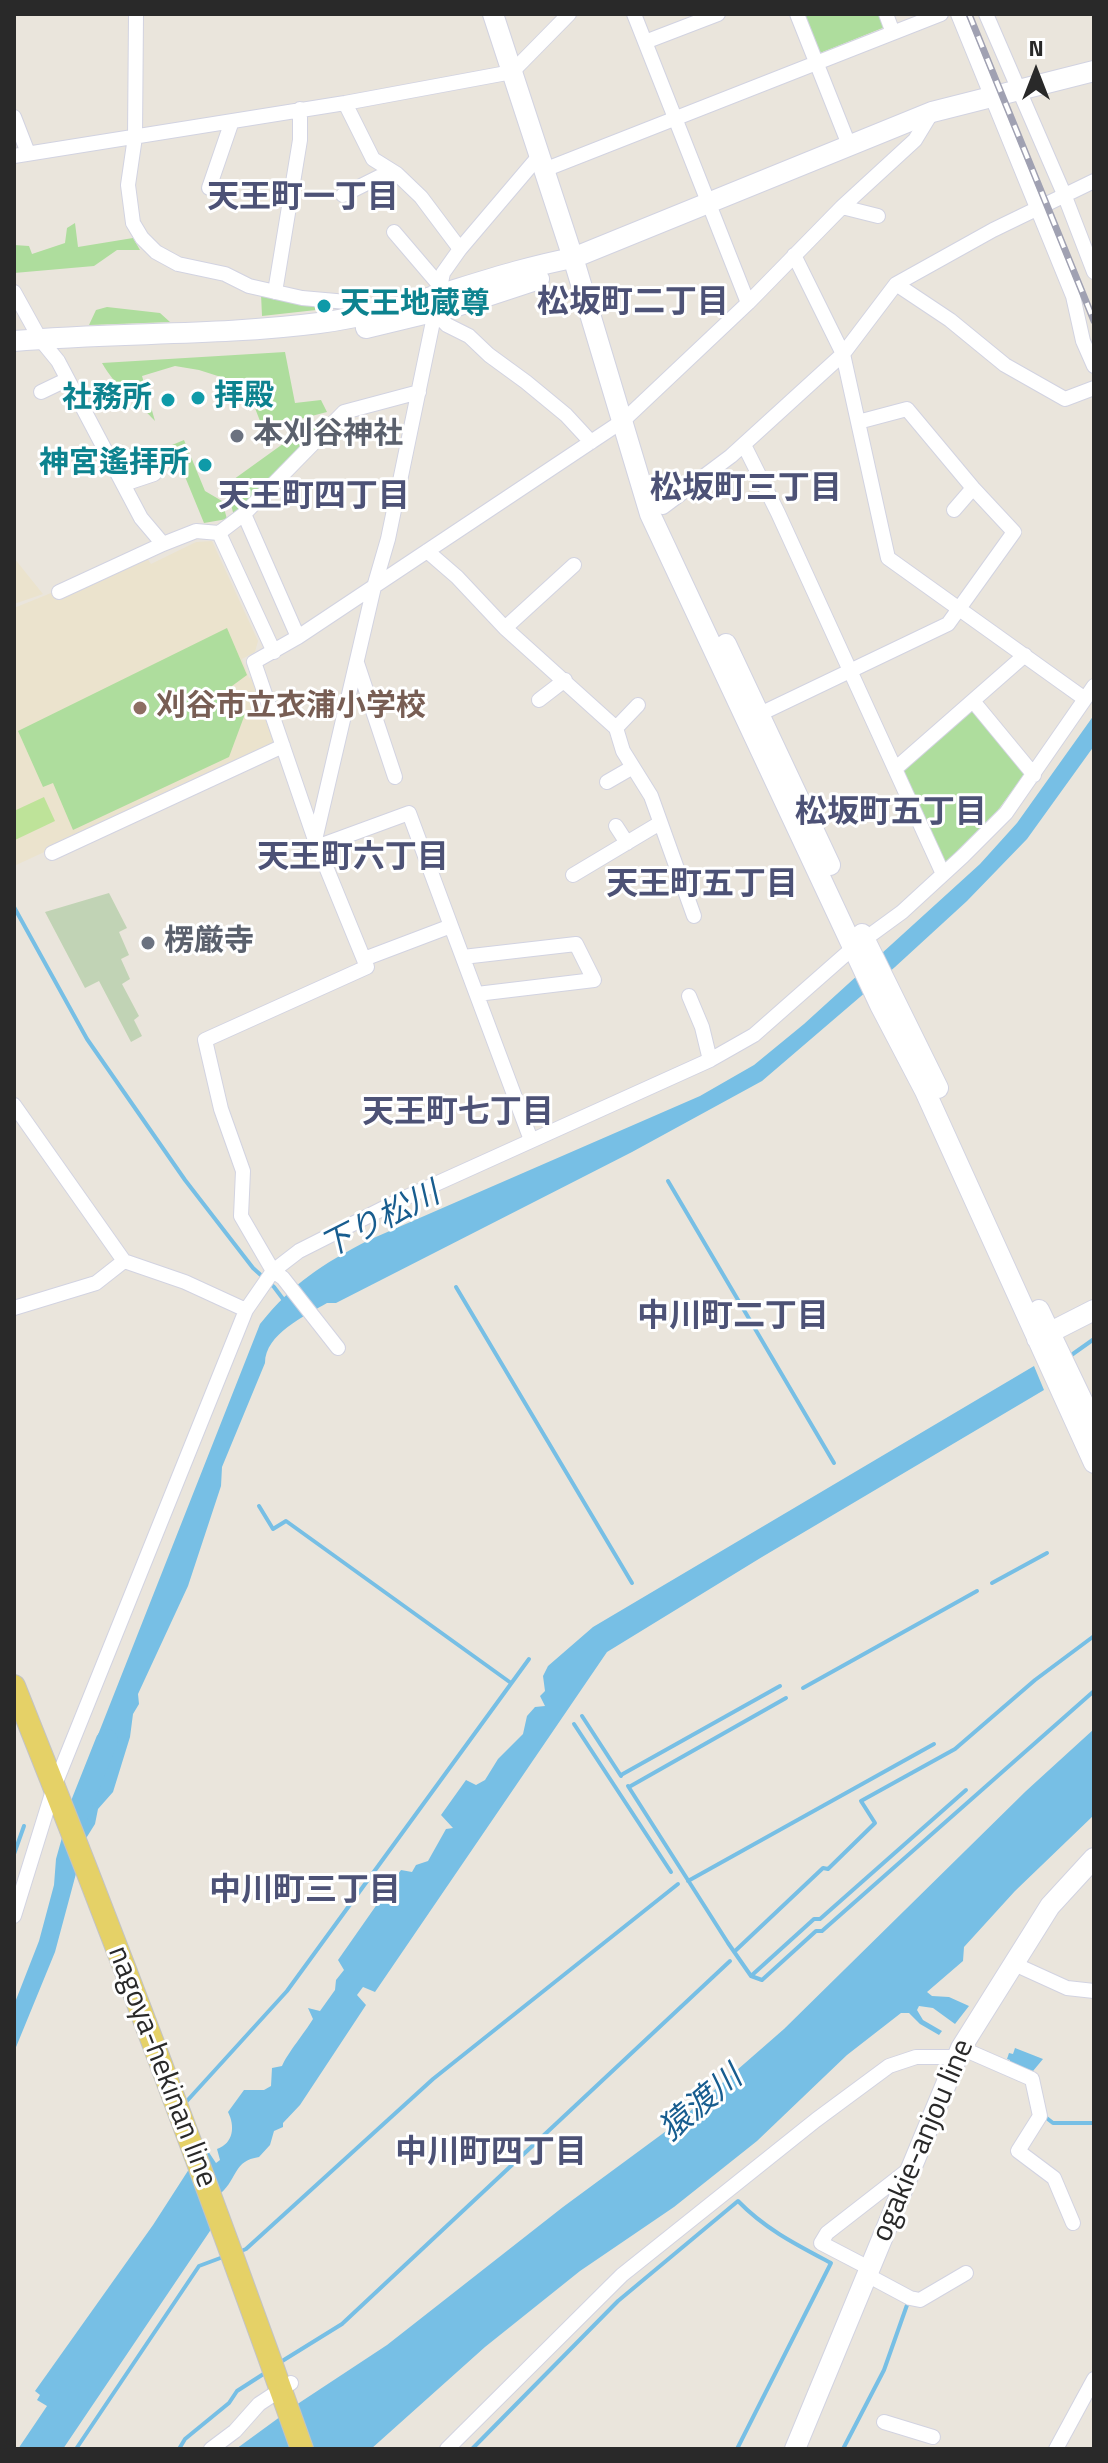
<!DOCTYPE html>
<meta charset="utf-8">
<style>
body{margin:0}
#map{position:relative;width:1108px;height:2463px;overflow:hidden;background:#eae5dc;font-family:"Titillium Web",sans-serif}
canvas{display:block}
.frame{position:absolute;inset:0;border:16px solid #292929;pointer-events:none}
.north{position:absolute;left:996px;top:32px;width:80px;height:80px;-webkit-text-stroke:6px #fff;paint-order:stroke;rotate:0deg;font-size:22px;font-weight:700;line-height:32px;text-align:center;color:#292929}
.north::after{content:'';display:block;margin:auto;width:28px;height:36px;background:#292929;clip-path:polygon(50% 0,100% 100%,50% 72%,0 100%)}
</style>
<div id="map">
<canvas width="1108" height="2463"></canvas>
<div class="frame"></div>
<div class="north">N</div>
</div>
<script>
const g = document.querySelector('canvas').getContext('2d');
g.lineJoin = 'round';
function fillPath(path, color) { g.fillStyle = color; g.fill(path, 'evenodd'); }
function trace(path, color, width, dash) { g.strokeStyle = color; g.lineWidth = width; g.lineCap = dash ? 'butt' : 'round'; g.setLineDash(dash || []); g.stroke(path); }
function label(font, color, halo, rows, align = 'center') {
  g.font = font + ' "Titillium Web","Noto Sans JP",sans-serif'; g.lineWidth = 6; g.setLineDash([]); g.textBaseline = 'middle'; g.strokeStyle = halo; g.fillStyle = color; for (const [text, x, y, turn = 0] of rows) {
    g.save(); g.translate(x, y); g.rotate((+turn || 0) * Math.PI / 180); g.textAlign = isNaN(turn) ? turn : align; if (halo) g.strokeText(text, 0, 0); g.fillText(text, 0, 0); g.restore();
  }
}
const education = new Path2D(`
 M212 541 258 641 255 652 242 659 249 678 255 676 276 745 14 866V608L145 555 151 564 196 542Z
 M14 558 43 594 14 604Z`);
const green = new Path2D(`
 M805 14H880L885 27 820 53Z
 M75 223 78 247 133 238 140 250H117L94 266 14 273V245L29 246 32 254 65 243 67 228Z
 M261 294 334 304V308L262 316Z
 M107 307 160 313 170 322 89 325 96 310Z
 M285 352 295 403 321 400 327 412 292 421H260L246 385 199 370 175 366 142 376 155 421C136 400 116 388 102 363Z
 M305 428H322L234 516 230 501 234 494 230 482Z
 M184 440 205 491 222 501 227 519 204 523 172 445Z
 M227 628 247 675 232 686 245 714 229 757 73 830 53 783 43 787 18 731Z
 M974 708 1026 772 998 810 945 863 902 770Z`);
const cemetery = new Path2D(`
 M109 893 127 928 119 932 129 955 121 959 130 979 122 984 139 1016 134 1020 142 1036 131 1042 99 981 85 988 45 912Z`);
const pitch = new Path2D(`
 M44 797 55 821 15 840 14 811Z`);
const water = new Path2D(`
 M1094 715V746L1027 839 967 901 895 967 762 1081 632 1152 336 1303H327C305 1316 265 1334 265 1363L222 1467 221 1486 188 1586 138 1694 139 1704 133 1714 130 1737 113 1792 98 1809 95 1824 85 1840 55 1952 14 2052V2005L39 1941 54 1885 56 1859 63 1834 78 1805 95 1786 98 1773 92 1750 260 1324C294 1282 321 1265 369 1240L700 1096 754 1065 804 1024 980 864 1017 823Z
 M1034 1366 1044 1390 762 1557 607 1652 375 1992 363 1987 357 1995 366 2005 300 2105 283 2123V2127L274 2131 270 2145 259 2157C233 2161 238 2178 221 2193L226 2213 212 2228 63 2449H18L47 2406 37 2400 40 2395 35 2391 153 2225 202 2149 208 2151 216 2163 220 2160 217 2149C234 2143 235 2126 228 2112L244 2090H264L271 2086 272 2068 282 2066C287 2054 305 2032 313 2019L308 2008 320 2011 335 1990 336 1980 344 1970 338 1960 401 1870 412 1872 416 1865 428 1861 446 1829 453 1828 441 1815 466 1780 476 1785 485 1780 498 1759 523 1734 527 1716 535 1707 545 1706 540 1696 545 1691 543 1676 548 1666 593 1627Z
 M1094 1729V1815L1015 1891 964 1947 963 1961 927 1992 932 1996 949 1997 969 2006 955 2024 933 2008 919 2006 917 2010 923 2020 942 2031 939 2035 920 2024 909 2013H901L847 2055 757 2141 674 2207 580 2271 485 2347 371 2449H236L299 2403 387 2345 563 2207 673 2126 784 2029 1026 1791Z
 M1015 2048 1043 2059 1033 2071 1010 2063V2060L1007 2059 1009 2053 1013 2054Z`);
const stream = new Path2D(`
 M14 907 87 1039 185 1180 253 1268 274 1287 283 1299
 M668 1181 834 1463
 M456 1287 632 1583
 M1070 1356 1094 1339
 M259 1506 273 1529 286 1521 511 1683
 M992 1583 1047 1553
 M803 1688 977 1591
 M582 1716 621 1776
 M574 1724 671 1872
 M621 1775 780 1686
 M628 1786 728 1943 751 1976 762 1980 816 1931H822L1094 1691
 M629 1787 786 1698
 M14 1854 24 1826
 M688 1881 934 1744
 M734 1952 823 1868 828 1869 875 1823 861 1801 955 1749 1035 1680 1094 1636
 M751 1976 814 1919H820L966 1790
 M186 2102 287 1991 529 1659
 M1044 2116 1053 2123H1094
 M239 2252 246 2249 433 2079 678 1884
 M279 2363 342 2324 730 1961
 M76 2449 199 2266 223 2257
 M179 2449 185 2439 229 2403 237 2391 265 2373
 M472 2449 618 2301 738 2201C765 2229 797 2245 831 2263L737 2449
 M843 2449 884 2370 907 2305`);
const river = new Path2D(`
 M74 1823 107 1740`);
const street = new Path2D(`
 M136 14 135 137 128 185 133 223 142 238 156 252 178 264 225 274 249 286 302 298 347 302 370 314
 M634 14 748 303
 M797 14 849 145
 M886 14 893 33
 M958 14 1073 296 1083 341 1094 366
 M986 14 1064 194 1094 272
 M645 42 718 14
 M345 103 373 159 397 174 421 197 460 249
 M14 117 28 153
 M14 156 345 103 512 72 569 14
 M544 170 941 14
 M209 188 232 121
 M343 195 391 171
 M842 207 878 216
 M394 232 441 287
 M794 255 843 354 888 558 1085 699
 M896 284 950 320 1005 365 1065 399 1094 388
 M14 292 40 339 58 361 141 518 163 544 196 531 219 533 274 652
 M275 292 300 140V109
 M438 303 442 320 447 325 469 336 489 355 526 382 566 415 591 442
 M41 392 66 380
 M744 445 778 513 943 874
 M124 484 154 474
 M663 507 731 456 843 354 896 284 993 230 1094 181
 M954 510 973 488
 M244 514 344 412 419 392
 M219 533 244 514 298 637
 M427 551 457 577 505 628 616 728 623 751 651 796 694 916
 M59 592 163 544
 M505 628 574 565
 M357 663 395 777
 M539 700 565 680
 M973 701 1034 775
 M760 714 948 624 1014 532 973 488 907 409 858 422
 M616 728 638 705
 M895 769 1025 655
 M607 782 633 767
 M616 826 627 843
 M315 840 374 587 388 539 443 273 460 249 539 156
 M319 846 409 813 451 926 364 959
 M52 853 283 746
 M573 875 660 823
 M451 926 531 1140
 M463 957 576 944 594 980 477 994
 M689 996 702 1027 710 1060
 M14 1105 124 1261 185 1282 246 1310
 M14 1308 96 1283 124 1261
 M338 1348 283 1278 273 1271 241 1216 243 1171 221 1109 205 1040 367 967 315 840 254 662 298 637 624 420 748 303 842 207 915 140 932 112
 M14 1916 54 1787 246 1310 273 1271 299 1251 398 1201 710 1060 754 1035 854 947 902 912 963 856 1006 813 1094 686
 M1012 1963 1067 1988 1094 1991
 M961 2048 1032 2079 1040 2116 1018 2151 1054 2178 1073 2223
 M869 2268 821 2243 827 2233 908 2170
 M867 2275 910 2298 920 2300 966 2273
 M884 2422 933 2437
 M211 2449 235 2431 259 2404 291 2383
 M447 2449 622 2275 816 2120 889 2066 916 2057H957
 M1056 2449 1094 2379`);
const secondary = new Path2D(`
 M493 14 575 264 650 514 880 1005 925 1091 1094 1463
 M366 328 457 306 539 279
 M14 341C115 332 218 336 319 323 407 312 487 274 573 258L932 112 1094 71
 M726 644 830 865
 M862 934 938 1088
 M1039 1310 1094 1425
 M1037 1339 1094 1310
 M795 2449 961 2048 1050 1906 1094 1858`);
const primary = new Path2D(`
 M14 1686C115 1938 211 2193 302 2449`);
const rail = new Path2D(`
 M969 14 1094 321`);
const markers = [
 [324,306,8,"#0f9aa8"],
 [198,398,8,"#0f9aa8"],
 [168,400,8,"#0f9aa8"],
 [237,436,8,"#6b7280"],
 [205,465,8,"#0f9aa8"],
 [140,708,8,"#8d6e63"],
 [148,943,8,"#6b7280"]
];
const cultureNames = [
 ["天王地蔵尊",340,306],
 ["拝殿",214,398],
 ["社務所",152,400,"right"],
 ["神宮遙拝所",189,465,"right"]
];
const worshipNames = [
 ["本刈谷神社",253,436],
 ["楞厳寺",164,943]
];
const educationNames = [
 ["刈谷市立衣浦小学校",156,708]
];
const streetNames = [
 ["nagoya-hekinan line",161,2067,69],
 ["ogakie-anjou line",924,2141,-67]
];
const neighbourhoodNames = [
 ["天王町一丁目",303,199],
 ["松坂町二丁目",633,304],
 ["松坂町三丁目",746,490],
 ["天王町四丁目",314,498],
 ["松坂町五丁目",891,814],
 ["天王町六丁目",353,859],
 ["天王町五丁目",702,886],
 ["天王町七丁目",458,1114],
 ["中川町二丁目",733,1318],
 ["中川町三丁目",305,1892],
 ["中川町四丁目",491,2154]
];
const waterNames = [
 ["下り松川",381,1222,-27],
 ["猿渡川",702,2105,-40]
];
fillPath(education, '#ebe3cd');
fillPath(green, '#aedd9d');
fillPath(cemetery, '#c1d3b5');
fillPath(pitch, '#bee399');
fillPath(water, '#77bfe5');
trace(stream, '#77bfe5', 4);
trace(river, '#77bfe5', 22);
trace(street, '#d2d3e1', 16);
trace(secondary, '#d2d3e1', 22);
trace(primary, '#c3c3c3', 24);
trace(street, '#fff', 14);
trace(secondary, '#fff', 20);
trace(primary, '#e5d167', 22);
trace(rail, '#a0a1b2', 7);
trace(rail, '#fff', 4, [12]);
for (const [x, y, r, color] of markers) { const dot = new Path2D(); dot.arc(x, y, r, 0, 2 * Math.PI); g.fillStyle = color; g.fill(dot); trace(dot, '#fff', 3); }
label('bold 30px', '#0d838f', '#fff', cultureNames, 'left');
label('bold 30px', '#5b616d', '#fff', worshipNames, 'left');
label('bold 30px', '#785e54', '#fff', educationNames, 'left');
label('30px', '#292929', '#fff', streetNames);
label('bold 32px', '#4d5276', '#fff', neighbourhoodNames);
label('italic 32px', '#185d8f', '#fff', waterNames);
</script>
